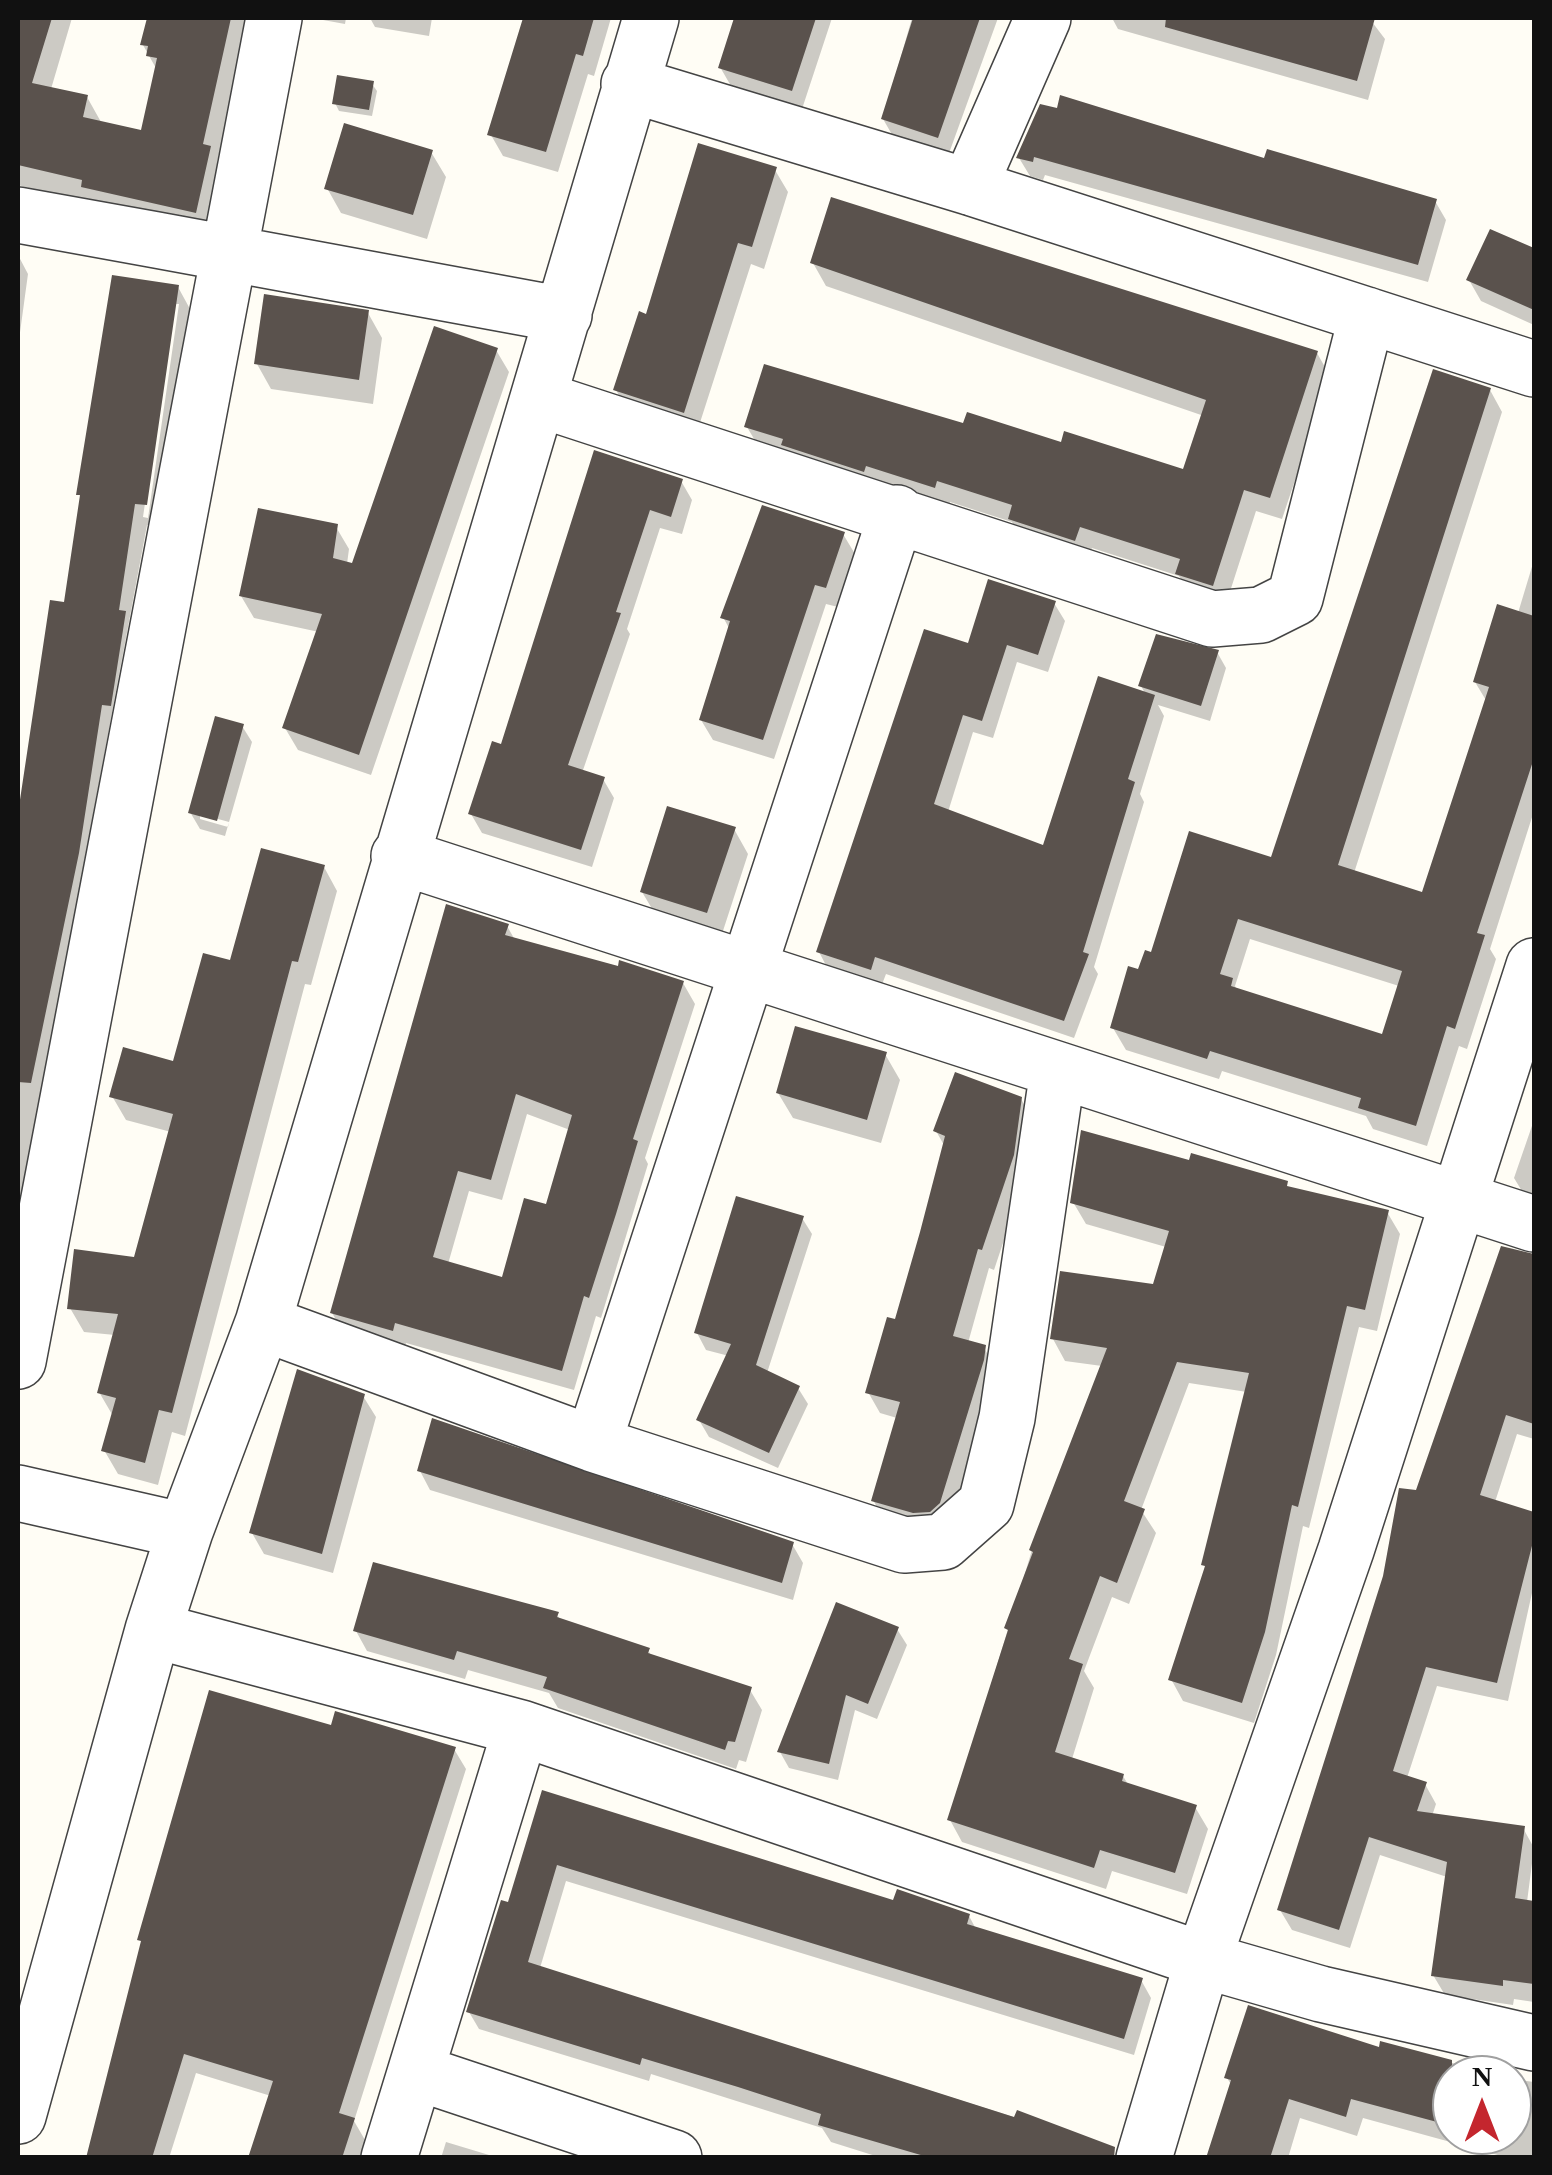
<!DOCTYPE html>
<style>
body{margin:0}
#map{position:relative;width:1552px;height:2175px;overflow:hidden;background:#fffdf5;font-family:"Times New Roman",serif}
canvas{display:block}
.frame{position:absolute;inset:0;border:20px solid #111;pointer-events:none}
.north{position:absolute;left:1432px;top:2055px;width:100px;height:100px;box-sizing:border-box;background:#fff;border:2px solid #a0a0a0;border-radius:50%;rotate:0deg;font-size:28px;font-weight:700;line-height:40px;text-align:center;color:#111}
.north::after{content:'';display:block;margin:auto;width:35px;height:45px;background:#c4262e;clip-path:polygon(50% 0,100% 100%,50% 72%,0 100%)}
</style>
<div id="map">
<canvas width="1552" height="2175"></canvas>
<div class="frame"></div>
<div class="north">N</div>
</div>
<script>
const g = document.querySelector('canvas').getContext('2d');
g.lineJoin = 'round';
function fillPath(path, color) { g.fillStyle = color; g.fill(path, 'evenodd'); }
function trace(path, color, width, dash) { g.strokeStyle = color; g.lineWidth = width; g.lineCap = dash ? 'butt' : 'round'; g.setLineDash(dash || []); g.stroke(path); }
const shadow = new Path2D(`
 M18 18H72L51 89 87 97 101 122 143 133 157 70 143 45 149 18H250L217 162 224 173 210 236 18 185Z
 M312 18H346L345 24Z
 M370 18H432L429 36 375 27Z
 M526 18H611L594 76 588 74 558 172 503 156 491 135Z
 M737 18H832L802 109 731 86 720 67Z
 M912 18H998L948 156 894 138 883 119Z
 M1112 18H1369L1385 39 1368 100 1118 29Z
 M372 84 377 91 372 116 339 111 335 103Z
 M1041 107 1435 201 1446 220 1428 282 1045 175 1043 180 1030 176 1019 158Z
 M431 152 446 177 427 239 341 213 327 188Z
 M775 170 788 192 764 269 751 264 696 435 629 413 616 390 647 317Z
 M1492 232 1534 251V325L1481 301 1469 280Z
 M18 255 28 274 18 347Z
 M813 263 1317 353 1330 376 1282 519 1256 511 1225 607 1191 596 1179 576 1092 548 1087 562 1023 541 1012 522 950 502 948 509 760 449 747 427 965 426 1185 472 1204 416 826 286Z
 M178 287 190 309 159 527 147 525 18 1217V817L67 605 82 500 79 494ZM174 304H179L148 518 143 517Z
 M368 313 382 338 373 404 271 389 257 364Z
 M496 350 509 372 371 775 298 750 285 728 319 632 254 618 241 596 336 527 349 549 347 564 353 566Z
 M1490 390 1502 412 1354 873 1423 895 1487 702 1475 682 1518 613 1534 560V811L1490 949 1496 959 1467 1049 1459 1046 1427 1146 1373 1129 1366 1116 1222 1071 1219 1079 1126 1050 1113 1028 1152 955 1272 860ZM1250 939 1399 986 1383 1037 1237 990 1235 986Z
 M596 453 681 481 692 500 682 534 660 528 627 629 630 634 582 773 603 779 614 798 592 867 482 833 471 814 502 747Z
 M843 534 855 554 838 607 826 604 774 759 713 740 701 720 730 630 723 617Z
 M1054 603 1065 621 1048 672 1017 662 993 738 973 732 948 812 1045 848 1146 695 1141 686 1217 652 1226 668 1210 721 1158 705 1164 716 1140 794 1144 802 1094 967 1098 974 1074 1038 886 974 881 987 829 971 819 952 970 646Z
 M242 726 252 742 225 836 200 829 190 812ZM200 814 229 822 228 827 200 819Z
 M734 829 748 854 721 937 657 917 642 892Z
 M324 867 337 891 311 985 305 984 185 1436 172 1432 158 1485 118 1474 104 1450 113 1416 99 1392 115 1335 84 1332 70 1308 136 1260 171 1132 126 1120 112 1096 175 1064 232 963Z
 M507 926 515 940 683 983 695 1004 645 1158 648 1164 601 1318 596 1316 574 1390 406 1343 404 1351 344 1333 332 1313ZM527 1114 570 1130 547 1207 504 1280 448 1264 469 1191 502 1200Z
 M885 1054 900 1080 881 1143 793 1118 778 1093Z
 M1021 1099 1033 1120 1025 1177 994 1270 989 1268 968 1343 984 1348 996 1368 951 1524 885 1521 873 1500 897 1418 880 1413 868 1392 897 1322 945 1147 936 1131Z
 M1534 1120V1204L1528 1201 1514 1178Z
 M1191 1163 1387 1212 1400 1234 1377 1331 1359 1327 1309 1528 1303 1526 1276 1655 1254 1723 1183 1701 1171 1679 1207 1569 1204 1564 1247 1392 1189 1383 1141 1510 1156 1533 1129 1604 1112 1597 1084 1671 1094 1688 1072 1759 1123 1776 1129 1786 1195 1807 1208 1829 1187 1894 1112 1871 1106 1889 962 1842 950 1820 1032 1550 1102 1366 1065 1361 1053 1339 1155 1287 1166 1247 1086 1224 1073 1202Z
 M802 1218 812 1234 767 1373 798 1388 808 1404 778 1468 709 1437 699 1420 729 1356 706 1350 697 1333Z
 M1503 1249 1534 1257V1439L1517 1434 1495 1502 1534 1516V1584L1508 1701 1437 1686 1407 1778 1425 1784 1436 1804 1432 1816 1523 1828 1534 1848 1527 1902 1534 1903V2002L1514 1999 1513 2005 1445 1995 1433 1975 1447 1877 1380 1855 1350 1948 1292 1930 1280 1910Z
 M363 1396 376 1417 333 1573 264 1554 252 1533Z
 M420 1471 792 1544 803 1563 793 1600 430 1490Z
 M557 1614 560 1620 648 1650 652 1657 750 1690 762 1710 746 1762 739 1760 736 1769 558 1708 549 1693 468 1670 465 1679 367 1651 356 1631Z
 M897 1629 907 1645 877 1719 855 1710 838 1780 789 1768 780 1752Z
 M333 1728 454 1749 466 1769 354 2121 365 2140 359 2158H250L271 2096 196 2073 169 2158H87L142 1943Z
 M544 1793 895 1903 969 1916 976 1929 1141 1980 1151 1998 1134 2055 566 1881 540 1968 1109 2147 1114 2158H882L831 2142 822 2128 651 2074 649 2081 479 2029 469 2012 510 1905Z
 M1382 2044 1478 2070 1482 2075H1452V2135H1512V2079L1534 2082V2158L1505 2157 1363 2118 1357 2136 1300 2118 1288 2158H1210L1232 2086 1227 2078 1381 2050Z
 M446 2142 499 2158H441Z`);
const building = new Path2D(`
 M18 18H52L32 83 88 95 83 117 141 130 157 58 146 56 148 46 140 45 147 18H231L203 144 211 146 196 213 81 187 82 180 18 165Z
 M523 18H594L583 56 576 54 546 152 487 135Z
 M734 18H816L792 91 718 68Z
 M913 18H980L938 138 881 119Z
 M1166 18H1375L1357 81 1165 27Z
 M337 75 374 81 369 110 332 104Z
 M1060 95 1264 158 1267 149 1437 199 1418 265 1034 157 1033 162 1016 158 1040 104 1057 108Z
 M344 123 433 150 413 215 324 189Z
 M698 143 777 167 752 247 738 243 684 413 613 390 639 311 646 314Z
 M831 197 1318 351 1270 498 1244 490 1213 586 1175 574 1180 559 1080 527 1075 541 1008 519 1012 505 937 481 935 488 866 466 864 472 781 445 783 439 744 427 764 364 963 423 967 412 1061 442 1064 431 1183 469 1206 400 810 263Z
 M1490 229 1534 248V310L1466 280Z
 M112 275 179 285 147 505 135 504 119 610 126 611 111 706 102 705 79 853 31 1083 18 1082V813L50 600 64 602 80 495H76Z
 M264 294 369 310 359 380 254 364Z
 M434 326 498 348 359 755 282 728 322 614 239 596 258 508 338 524 333 558 352 563Z
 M1433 369 1491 388 1338 865 1422 892 1489 687 1473 682 1497 604 1534 616V758L1477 933 1485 935 1455 1029 1447 1026 1416 1126 1358 1108 1361 1098 1210 1051 1207 1059 1110 1028 1128 966 1138 969 1145 950 1151 952 1189 831 1271 857ZM1238 919 1402 971 1382 1034 1231 986 1233 978 1220 974Z
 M594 450 683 479 671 517 650 510 616 612 621 613 568 765 605 777 581 850 468 814 492 741 501 744Z
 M762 505 845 532 826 588 815 585 763 740 699 720 730 621 720 618Z
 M988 579 1056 601 1038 655 1007 645 982 721 963 715 934 804 1043 845 1098 676 1155 695 1128 779 1135 782 1083 952 1089 954 1064 1021 875 957 871 970 816 952 924 629 968 643Z
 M1156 634 1219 650 1201 706 1138 686Z
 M215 716 244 724 217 821 188 813Z
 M667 806 736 827 707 913 640 892Z
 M261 848 325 865 298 962 292 961 172 1413 159 1410 145 1463 101 1451 116 1398 97 1393 118 1314 67 1309 74 1249 134 1257 173 1114 109 1097 123 1047 173 1061 203 953 230 960Z
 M446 904 509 924 505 935 618 966 619 960 684 981 633 1139 638 1141 616 1214 589 1298 584 1296 562 1371 395 1323 393 1331 330 1313ZM516 1094 572 1115 546 1204 524 1198 502 1277 433 1257 458 1171 491 1180Z
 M795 1026 887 1052 867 1120 776 1093Z
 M955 1072 1022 1097 1014 1155 982 1250 978 1249 953 1336 986 1345 984 1360 940 1503 930 1512 913 1513 871 1501 900 1402 865 1393 887 1317 895 1319 920 1232 945 1136 933 1131Z
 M1081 1130 1189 1160 1191 1153 1288 1181 1287 1186 1389 1210 1365 1310 1347 1306 1298 1507 1292 1505 1265 1632 1242 1703 1168 1680 1205 1566 1201 1565 1249 1373 1177 1362 1124 1501 1145 1509 1117 1583 1100 1576 1069 1659 1083 1664 1055 1752 1124 1774 1122 1781 1197 1805 1175 1873 1100 1850 1094 1868 947 1820 1008 1630 1004 1628 1033 1552 1029 1550 1107 1348 1050 1339 1060 1271 1153 1284 1169 1231 1070 1203Z
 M736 1196 804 1216 756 1365 800 1386 769 1453 696 1420 731 1344 694 1333Z
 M1501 1246 1534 1254V1424L1506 1415 1480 1495 1534 1512V1538L1497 1683 1426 1667 1393 1771 1427 1782 1417 1811 1525 1826 1515 1898 1534 1901V1984L1503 1980V1986L1431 1976 1447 1862 1369 1837 1339 1930 1277 1910 1383 1576 1399 1488 1416 1490Z
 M297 1369 365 1394 322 1554 249 1533Z
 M432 1418 794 1542 782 1583 417 1471Z
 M373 1562 559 1612 557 1617 650 1648 648 1653 752 1687 735 1742 728 1741 725 1750 543 1688 547 1677 457 1651 454 1660 353 1631Z
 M836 1602 899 1627 868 1704 846 1695 829 1764 777 1752Z
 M209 1690 331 1725 335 1711 456 1747 339 2113 355 2118 342 2158H248L273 2081 184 2054 152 2158H86L141 1941 137 1940Z
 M542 1790 893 1900 897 1889 970 1914 967 1924 1143 1978 1124 2039 557 1865 528 1962 1014 2117 1017 2110 1115 2147 1114 2158H931L818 2125 821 2114 738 2087 642 2058 640 2065 466 2012 501 1900 508 1902Z
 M1248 2005 1379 2047 1380 2041 1452 2060V2126L1351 2099 1346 2117 1289 2099 1270 2158H1206L1231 2080 1224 2078Z`);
const minor = new Path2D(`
 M629 84 969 187 1534 369
 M969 187 1043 18
 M18 215C200 248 382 280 564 315
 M539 399 1212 619 1261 615 1295 598 1367 315
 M399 856 1534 1224
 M263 1323 593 1444 904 1545 943 1542 986 1504 1007 1418 1058 1070
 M18 1361 274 18
 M593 1444 897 513
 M18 1493 185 1531
 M153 1630 521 1728 1203 1960 1321 1994 1534 2043
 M416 2072 674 2158
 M18 2116 153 1630 185 1531 263 1323 651 18
 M389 2158 521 1728
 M1144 2158 1203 1960 1346 1550 1534 966`);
fillPath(shadow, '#0003');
fillPath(building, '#5a524d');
trace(minor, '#444', 58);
trace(minor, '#fff', 55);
</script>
